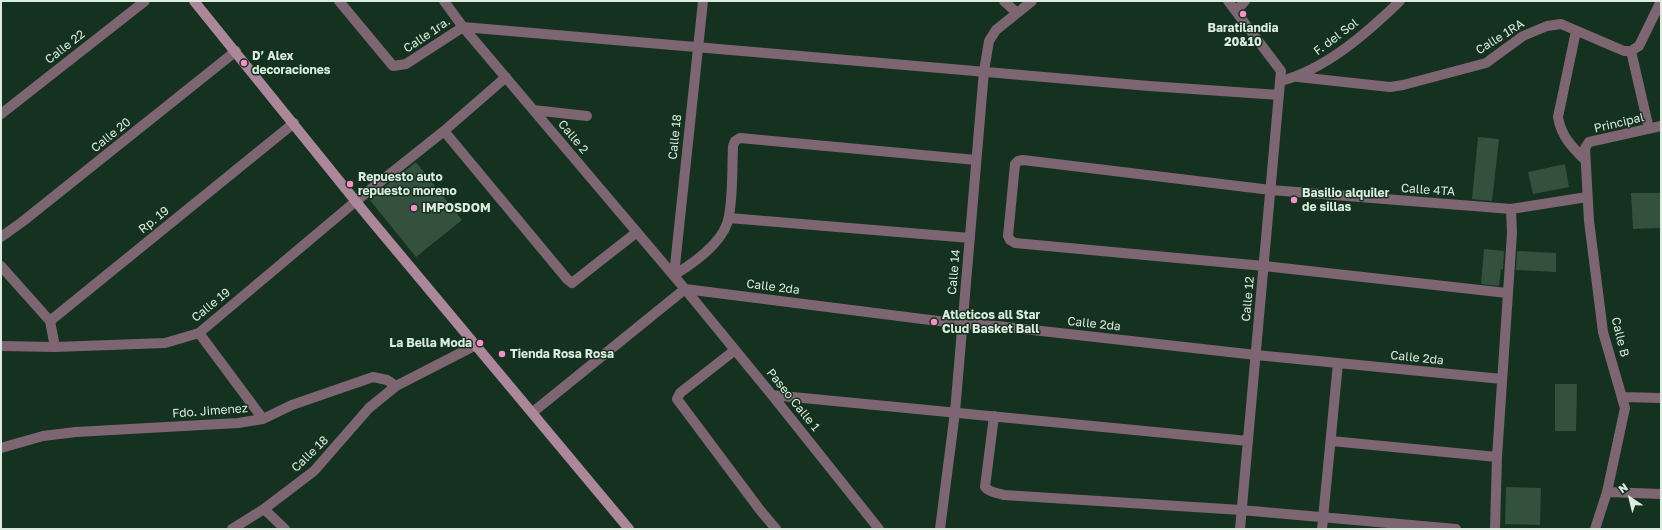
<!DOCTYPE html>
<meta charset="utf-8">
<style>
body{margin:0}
#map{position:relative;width:1662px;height:530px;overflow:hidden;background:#15311f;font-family:"Golos Text",sans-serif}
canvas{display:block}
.frame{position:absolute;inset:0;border:2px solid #dbecdf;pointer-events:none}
.north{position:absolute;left:1610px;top:478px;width:40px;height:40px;-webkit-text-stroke:3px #15311f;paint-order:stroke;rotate:325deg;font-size:11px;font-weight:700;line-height:16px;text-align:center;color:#dbecdf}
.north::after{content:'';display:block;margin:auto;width:14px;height:18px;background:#dbecdf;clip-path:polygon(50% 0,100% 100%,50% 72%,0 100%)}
</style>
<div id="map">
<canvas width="1662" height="530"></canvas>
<div class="frame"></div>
<div class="north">N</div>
</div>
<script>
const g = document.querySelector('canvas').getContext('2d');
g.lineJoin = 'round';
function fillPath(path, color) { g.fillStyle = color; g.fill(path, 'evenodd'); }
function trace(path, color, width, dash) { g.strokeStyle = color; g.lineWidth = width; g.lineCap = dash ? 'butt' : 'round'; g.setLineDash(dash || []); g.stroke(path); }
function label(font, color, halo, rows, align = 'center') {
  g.font = font + ' "Golos Text",sans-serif'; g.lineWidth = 3; g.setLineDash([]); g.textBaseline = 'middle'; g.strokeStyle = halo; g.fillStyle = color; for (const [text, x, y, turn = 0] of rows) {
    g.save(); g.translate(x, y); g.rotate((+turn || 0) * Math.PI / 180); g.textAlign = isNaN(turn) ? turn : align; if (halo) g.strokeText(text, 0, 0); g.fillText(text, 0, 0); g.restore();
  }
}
const building = new Path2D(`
 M1478 137 1499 139 1492 201 1472 199Z
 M416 162 462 220 416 257 369 199Z
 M1565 164 1569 187 1533 194 1528 172Z
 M1631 193H1661V228L1633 229Z
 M1484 249 1504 251 1503 269H1501L1499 286 1481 284Z
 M1519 251 1556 253V272L1516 270 1517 252Z
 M1555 384H1577L1576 431H1555Z
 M1506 487 1541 488 1540 525 1505 524Z`);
const minor = new Path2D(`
 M339 1 393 66 406 64 463 27 1149 86 1279 95
 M444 1 463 27 685 289 772 395 879 529
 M1004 1 1017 13
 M1228 1 1281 71 1240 529
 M1236 11 1245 1
 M1576 31 1558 117C1561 136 1572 147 1585 160
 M1631 51 1649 129
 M1298 77 1390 87 1403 85 1486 63 1523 36 1547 26 1561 24 1624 51H1631L1639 46 1661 1
 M1281 81C1326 69 1367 33 1400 1
 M533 110 587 116
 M1 114 145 1
 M444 131 567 279 572 283 637 232
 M729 218 970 238
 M1 237 22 222 236 51
 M1 266 50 321
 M674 275C694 263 725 242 729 216 733 194 732 169 733 146L735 141 740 138 976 160
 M674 275 703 1
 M685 289 962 324 997 326 1256 355 1502 379
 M1507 293 1264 266 1015 243 1010 240 1008 236 1015 164 1018 161 1023 160 1271 190 1511 209 1587 197
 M199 333 263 419
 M1 346 55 347 165 343 199 333 356 201 444 131 506 77
 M55 347 50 321 294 123
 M735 350 680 393 677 399 760 510 776 529
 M772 395 1248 441
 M1623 397 1661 398
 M533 412 685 289
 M994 416 985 487C990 493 998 493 1004 495L1241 510 1456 529
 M1331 441 1497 457
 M1 448 43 436 76 432 238 423 263 419 292 405 373 377 387 380 396 386 476 345
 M1607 492 1661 494
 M264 509 285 529
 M232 529 264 509 314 471 369 408 396 386
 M940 529 955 412 984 71 989 41 996 30 1032 1
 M1322 529 1338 363
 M1495 529 1497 457 1512 233 1511 209
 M1595 529 1607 492 1625 408 1603 332 1589 221 1585 148 1589 142 1661 126`);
const secondary = new Path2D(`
 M194 1 366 214 629 529`);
const markers = [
 [1243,14,4,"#f98fc9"],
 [244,63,4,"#f98fc9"],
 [350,184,4,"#f98fc9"],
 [1294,200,4,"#f98fc9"],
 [414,208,4,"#f98fc9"],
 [934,322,4,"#f98fc9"],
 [480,343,4,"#f98fc9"],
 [502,354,4,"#f98fc9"]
];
const poiNames = [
 ["Baratilandia",1243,28,"center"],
 ["20&10",1243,42,"center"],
 ["D’ Alex",252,56],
 ["decoraciones",252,70],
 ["Repuesto auto",358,177],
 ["repuesto moreno",358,191],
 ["Basilio alquiler",1302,193],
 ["de sillas",1302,207],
 ["IMPOSDOM",422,208],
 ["Atleticos all Star",942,315],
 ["Clud Basket Ball",942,329],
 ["La Bella Moda",472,343,"right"],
 ["Tienda Rosa Rosa",510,354]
];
const streetNames = [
 ["Calle 1ra.",427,35,-34],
 ["F. del Sol",1336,37,-37],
 ["Calle 1RA",1500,37,-32],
 ["Calle 22",65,47,-38],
 ["Principal",1619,123,-13],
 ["Calle 20",111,135,-39],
 ["Calle 2",573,137,50],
 ["Calle 18",675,137,-84],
 ["Calle 4TA",1428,190,4],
 ["Rp. 19",154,220,-39],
 ["Calle 14",954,272,-85],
 ["Calle 2da",773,287,7],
 ["Calle 12",1248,299,-85],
 ["Calle 19",211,305,-39],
 ["Calle 2da",1094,324,6],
 ["Calle B",1620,337,76],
 ["Calle 2da",1417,358,6],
 ["Paseo Calle 1",793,400,51],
 ["Fdo. Jimenez",210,411,-4],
 ["Calle 18",310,454,-44]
];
fillPath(building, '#34513d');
trace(minor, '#7d6671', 10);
trace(secondary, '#ac879a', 10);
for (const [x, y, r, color] of markers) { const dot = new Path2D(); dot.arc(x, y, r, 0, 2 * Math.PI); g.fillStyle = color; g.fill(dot); trace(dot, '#15311f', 1.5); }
label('bold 12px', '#dbecdf', '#15311f', poiNames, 'left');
label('12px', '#dbecdf', '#15311f', streetNames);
</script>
